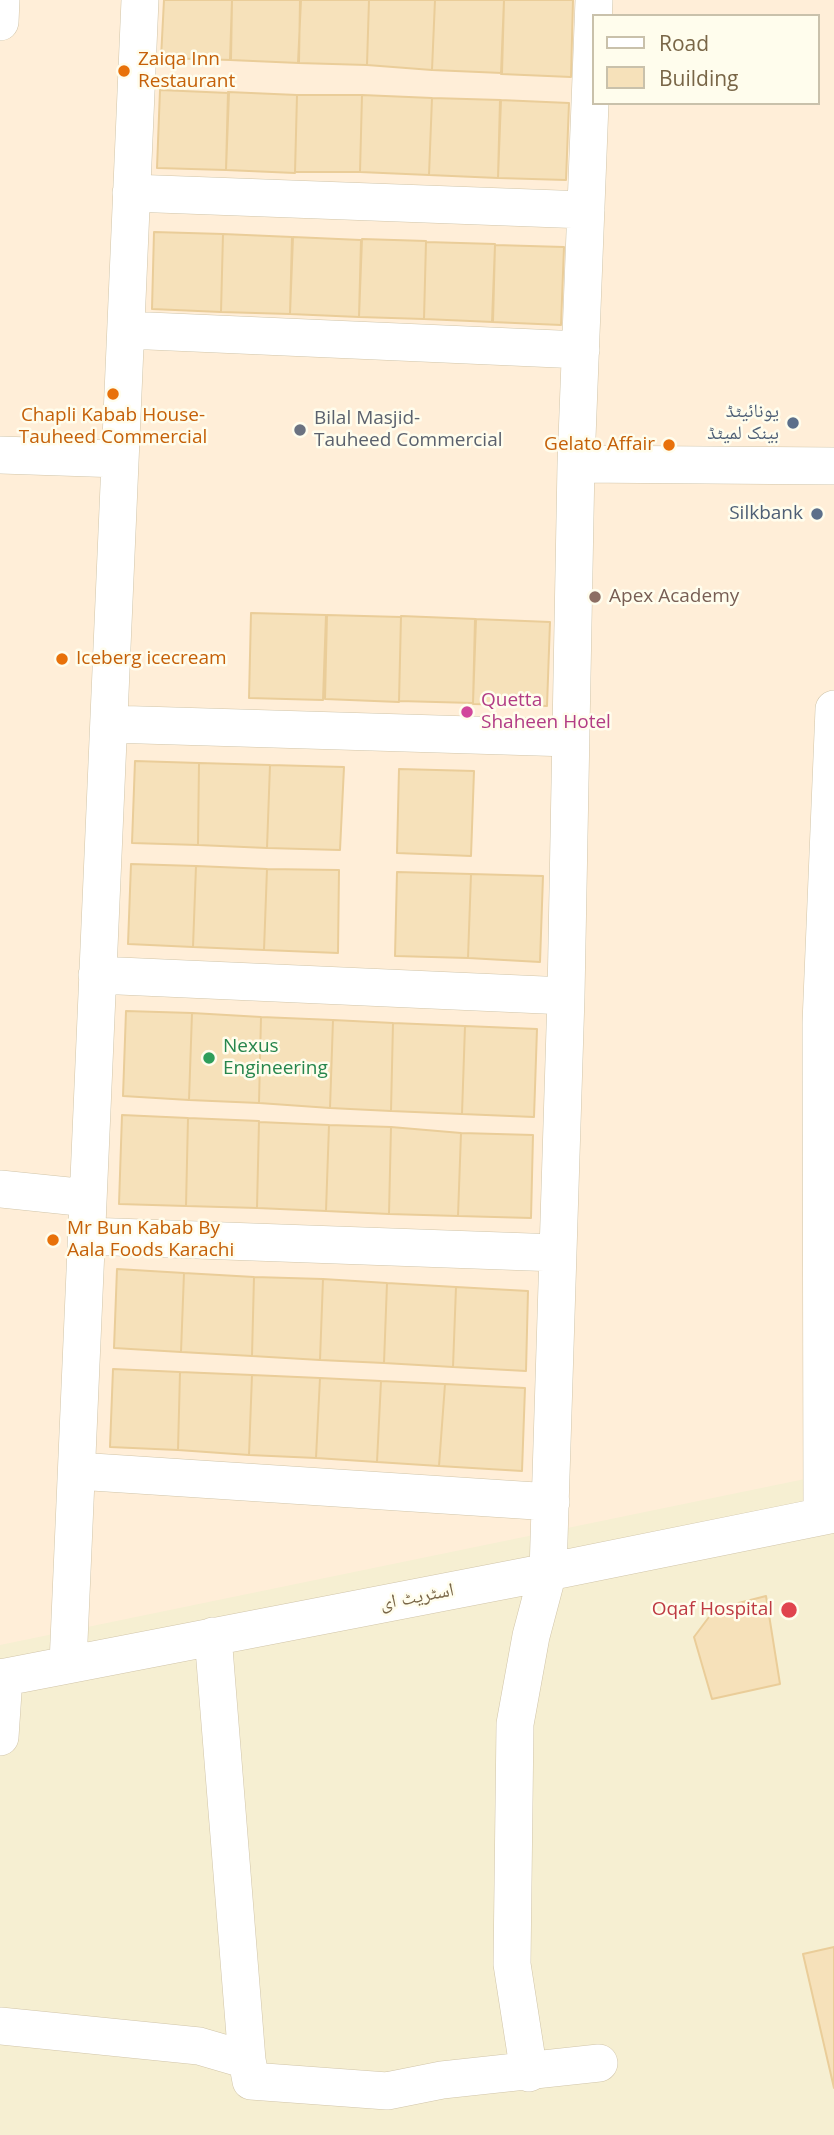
<!DOCTYPE html>
<meta charset="utf-8">
<style>
body{margin:0}
#map{position:relative;width:834px;height:2135px;overflow:hidden;background:#fefbe5;font-family:"Open Sans",sans-serif}
canvas{display:block}
.legend{position:absolute;left:592px;top:14px;width:228px;height:91px;box-sizing:border-box;background:#fffded;border:2px solid #c9c1ab;margin:0;padding:9px 12px;list-style:none;font-size:21px;color:#796647}
.legend li{display:flex;align-items:center;gap:14px;height:35px}
.legend b{width:35px;border:2px solid #c9c1ab}
</style>
<div id="map">
<canvas width="834" height="2135"></canvas>
<ul class="legend">
<li><b style="height:9px;background:#fff"></b>Road</li>
<li><b style="height:19px;background:#f6e1ba"></b>Building</li>
</ul>
</div>
<script>
const g = document.querySelector('canvas').getContext('2d');
g.lineJoin = 'round';
function fillPath(path, color) { g.fillStyle = color; g.fill(path, 'evenodd'); }
function trace(path, color, width, dash) { g.strokeStyle = color; g.lineWidth = width; g.lineCap = dash ? 'butt' : 'round'; g.setLineDash(dash || []); g.stroke(path); }
function label(font, color, halo, rows, align = 'center') {
  g.font = font + ' "Open Sans","Noto Naskh Arabic",sans-serif'; g.lineWidth = 5; g.setLineDash([]); g.textBaseline = 'middle'; g.strokeStyle = halo; g.fillStyle = color; for (const [text, x, y, turn = 0] of rows) {
    g.save(); g.translate(x, y); g.rotate((+turn || 0) * Math.PI / 180); g.textAlign = isNaN(turn) ? turn : align; if (halo) g.strokeText(text, 0, 0); g.fillText(text, 0, 0); g.restore();
  }
}
const residential = new Path2D(`
 M0 0H834V2135H0ZM594 16H818V103H594Z`);
const commercial = new Path2D(`
 M0 0H834V1473L0 1645ZM594 16H818V103H594Z`);
const building = new Path2D(`
 M164 0H232L231 60 161 58Z
 M232 0H300L299 63 230 60Z
 M301 0H369L367 65 298 63Z
 M369 0H435L432 70 367 65Z
 M435 0H504L502 73 432 70Z
 M504 0H573L571 77 501 74Z
 M160 90 229 93 226 170 157 168Z
 M228 92 297 95 295 173 226 170Z
 M297 95H362L360 172H295Z
 M362 95 432 98 429 175 360 172Z
 M432 98 501 100 498 178 429 175Z
 M500 100 569 103 566 180 498 178Z
 M154 232 223 234 221 312 152 309Z
 M223 234 292 237 290 314 221 312Z
 M293 237 361 240 359 317 290 314Z
 M362 239 426 241 424 319 359 317Z
 M426 242 495 244 493 322 424 319Z
 M495 245 564 247 561 325 492 322Z
 M251 613 326 615 323 700 249 698Z
 M327 615 401 617 399 702 325 699Z
 M401 616 476 619 473 703 399 701Z
 M475 619 550 622 547 706 473 704Z
 M135 761 199 763 198 845 132 843Z
 M199 763 270 765 267 848 198 845Z
 M270 765 344 767 340 850 267 848Z
 M399 769 474 771 471 856 397 853Z
 M131 864 196 866 193 947 128 944Z
 M196 866 267 869 264 950 193 947Z
 M267 869 339 870 338 953 264 950Z
 M397 872 471 874 468 958 395 956Z
 M471 874 543 876 540 962 468 958Z
 M126 1011 192 1013 189 1100 123 1096Z
 M192 1013 261 1017 259 1103 189 1100Z
 M261 1017 333 1020 330 1108 259 1103Z
 M333 1020 393 1023 391 1111 330 1108Z
 M393 1023 465 1026 462 1114 391 1111Z
 M465 1026 537 1029 534 1117 462 1114Z
 M122 1115 188 1118 186 1206 119 1204Z
 M188 1118 259 1121 257 1208 186 1206Z
 M259 1122 329 1125 326 1211 257 1208Z
 M329 1125 391 1127 389 1214 326 1211Z
 M391 1127 461 1133 458 1216 389 1214Z
 M461 1133 533 1135 531 1218 458 1216Z
 M117 1269 184 1273 181 1352 114 1348Z
 M184 1273 254 1277 252 1356 181 1352Z
 M254 1277 323 1279 320 1360 252 1356Z
 M323 1279 387 1283 384 1363 320 1360Z
 M387 1283 456 1287 453 1367 384 1363Z
 M456 1287 528 1291 526 1371 453 1367Z
 M113 1369 180 1372 178 1450 110 1447Z
 M180 1372 252 1375 249 1455 178 1450Z
 M252 1375 320 1378 316 1458 249 1455Z
 M320 1378 381 1381 377 1462 316 1458Z
 M381 1381 445 1384 439 1466 377 1462Z
 M445 1384 525 1388 522 1471 439 1466Z
 M766 1596 780 1684 712 1699 694 1637 709 1617 723 1607Z
 M834 1947V2088L803 1954Z`);
const minor = new Path2D(`
 M0 22 1 0
 M131 193 586 210
 M126 330 581 350
 M0 455 120 459
 M576 464 834 466
 M109 724 570 738
 M97 975 566 996
 M0 1189 88 1198
 M87 1236 558 1253
 M77 1471 551 1502
 M822 1516 821 1023 834 709
 M213 1636 247 2060
 M68 1664 140 0
 M0 1678 548 1572 834 1514
 M0 1737 4 1677
 M0 2026 199 2046 247 2060 251 2081 387 2091 442 2080 599 2063
 M529 2073 512 1964 515 1724 531 1636 548 1572 566 996 576 464 594 0`);
const markers = [
 [124,71,7,"#e8710a"],
 [113,394,7,"#e8710a"],
 [793,423,7,"#5c6f8a"],
 [300,430,7,"#6b7280"],
 [669,445,7,"#e8710a"],
 [817,514,7,"#5c6f8a"],
 [595,597,7,"#8d6e63"],
 [62,659,7,"#e8710a"],
 [467,712,7,"#d1479c"],
 [209,1058,7,"#2e9e5b"],
 [53,1240,7,"#e8710a"],
 [789,1610,9,"#e0444e"]
];
const foodNames = [
 ["Zaiqa Inn",138,60],
 ["Restaurant",138,82],
 ["Chapli Kabab House-",113,416,"center"],
 ["Tauheed Commercial",113,438,"center"],
 ["Gelato Affair",655,445,"right"],
 ["Iceberg icecream",76,659],
 ["Mr Bun Kabab By",67,1229],
 ["Aala Foods Karachi",67,1251]
];
const serviceNames = [
 ["یونائیٹڈ",779,412],
 ["بینک لمیٹڈ",779,434],
 ["Silkbank",803,514]
];
const worshipNames = [
 ["Bilal Masjid-",314,419],
 ["Tauheed Commercial",314,441]
];
const educationNames = [
 ["Apex Academy",609,597]
];
const hotelNames = [
 ["Quetta",481,701],
 ["Shaheen Hotel",481,723]
];
const leisureNames = [
 ["Nexus",223,1047],
 ["Engineering",223,1069]
];
const streetNames = [
 ["اسٹریٹ ای",417,1597,-11]
];
const healthNames = [
 ["Oqaf Hospital",773,1610]
];
fillPath(residential, '#f6efd2');
fillPath(commercial, '#ffeed8');
fillPath(building, '#f6e1ba');
trace(building, '#eacd99', 2);
trace(minor, '#d1c5a9', 38);
trace(minor, '#fff', 37);
for (const [x, y, r, color] of markers) { const dot = new Path2D(); dot.arc(x, y, r, 0, 2 * Math.PI); g.fillStyle = color; g.fill(dot); trace(dot, '#fffded', 2.5); }
label('19px', '#c56008', '#fffded', foodNames, 'left');
label('19px', '#4e5e75', '#fffded', serviceNames, 'right');
label('19px', '#5b616d', '#fffded', worshipNames, 'left');
label('19px', '#785e54', '#fffded', educationNames, 'left');
label('19px', '#b23c85', '#fffded', hotelNames, 'left');
label('19px', '#27864d', '#fffded', leisureNames, 'left');
label('19px', '#796647', '#fffded', streetNames);
label('19px', '#be3a42', '#fffded', healthNames, 'right');
</script>
